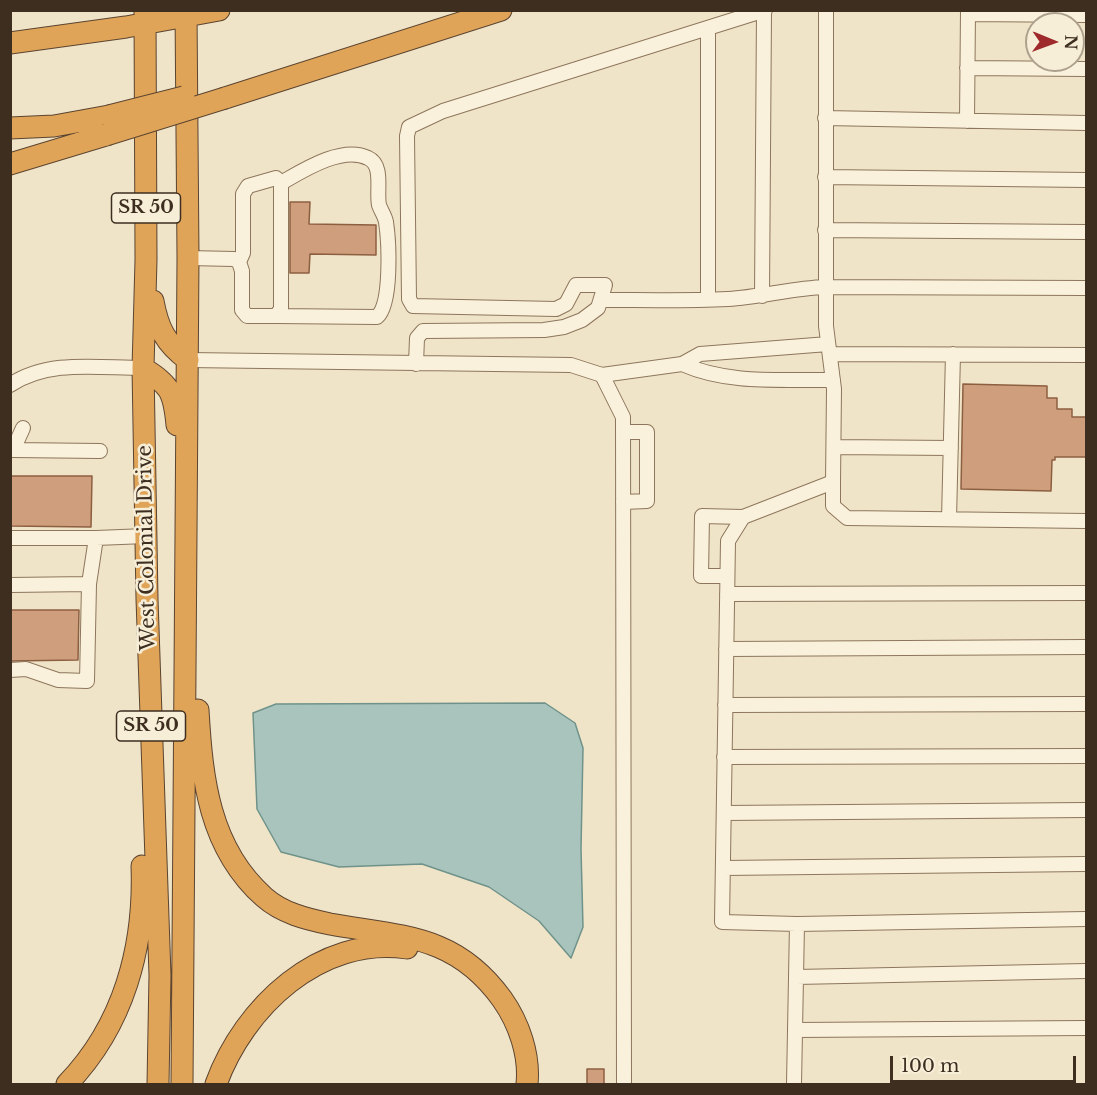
<!DOCTYPE html>
<style>
body{margin:0}
#map{position:relative;width:1097px;height:1095px;overflow:hidden;background:#f0e4c8;font-family:"Libre Baskerville",serif}
canvas{display:block}
.frame{position:absolute;inset:0;border:12px solid #3d2e20;pointer-events:none}
.north{position:absolute;left:1025px;top:12px;width:60px;height:60px;box-sizing:border-box;background:#f7eed8;border:2px solid #ada18e;border-radius:50%;rotate:91deg;font-size:16px;font-weight:700;line-height:24px;text-align:center;color:#3d2e20}
.north::after{content:'';display:block;margin:auto;width:21px;height:27px;background:#9e2a2b;clip-path:polygon(50% 0,100% 100%,50% 72%,0 100%)}
.scale{position:absolute;left:890px;top:1056px;width:186px;height:27px;box-sizing:border-box;border:3px solid #3d2e20;border-top:0;padding-left:8px;font-size:18px;line-height:21px;white-space:nowrap;color:#3d2e20;-webkit-text-stroke:4px #f7eed8;paint-order:stroke}
</style>
<div id="map">
<canvas width="1097" height="1095"></canvas>
<div class="frame"></div>
<div class="north">N</div>
<div class="scale">100 m</div>
</div>
<script>
const g = document.querySelector('canvas').getContext('2d');
g.lineJoin = 'round';
function fillPath(path, color) { g.fillStyle = color; g.fill(path, 'evenodd'); }
function trace(path, color, width, dash) { g.strokeStyle = color; g.lineWidth = width; g.lineCap = dash ? 'butt' : 'round'; g.setLineDash(dash || []); g.stroke(path); }
function label(font, color, halo, rows, align = 'center') {
  g.font = font + ' "Libre Baskerville",serif'; g.lineWidth = 5; g.setLineDash([]); g.textBaseline = 'middle'; g.strokeStyle = halo; g.fillStyle = color; for (const [text, x, y, turn = 0] of rows) {
    g.save(); g.translate(x, y); g.rotate((+turn || 0) * Math.PI / 180); g.textAlign = isNaN(turn) ? turn : align; if (halo) g.strokeText(text, 0, 0); g.fillText(text, 0, 0); g.restore();
  }
}
const water = new Path2D(`
 M545 703 575 723 583 748 581 849 583 927 571 958 539 921 489 887 422 864 339 867 281 852 257 809 253 713 276 704Z`);
const building = new Path2D(`
 M290 202H310L309 224 376 225V255L310 254 309 273H290Z
 M963 384 1047 386V398H1057V409H1072V417H1086V457H1055V460H1052L1051 491 961 489Z
 M10 476H92L91 527 10 526Z
 M10 610H79L78 660 10 661Z
 M587 1069H604V1084H587Z`);
const minor = new Path2D(`
 M968 14 1086 15
 M967 68 1086 69
 M825 118 1086 123
 M967 121 968 10
 M825 177 1086 180
 M825 230 1086 232
 M188 258 234 259 239 262 242 271V310L247 316H276L281 309V183L276 178 248 186 243 194V253L239 262
 M762 296 764 11
 M708 299V28
 M602 300C644 300 687 301 728 299 761 297 793 288 826 287L1086 288
 M276 316 377 317C392 304 389 242 386 222 385 216 381 211 379 205 376 191 384 165 368 158 342 145 302 171 281 183
 M828 344 700 354 682 364C730 385 782 379 833 380
 M830 354 1086 355
 M188 360 571 365 602 375 623 417 624 1084
 M416 364 417 338 423 331 544 330 564 327 582 320 598 308 605 285H576L566 304 556 309 413 306 409 299 407 136 409 127 443 111 765 10
 M602 375 682 364
 M10 385C49 359 98 368 143 368
 M23 428 13 450 100 451
 M623 432H647V501L623 502
 M834 447 951 448
 M833 482V506L847 518 1086 521
 M949 519 953 354
 M10 538H96
 M727 576H701L702 516 743 517
 M89 584 96 538 146 536
 M10 585 89 584 87 681 58 680 26 669 10 670
 M727 594 1086 593
 M726 649 1086 647
 M725 705 1086 704
 M724 757 1086 756
 M724 813 1086 810
 M723 868 1086 864
 M797 924 1086 919
 M796 977 1086 971
 M795 1030 1086 1028
 M794 1084 797 924 722 922 728 541 743 517 833 482 834 389 826 326V10`);
const highway = new Path2D(`
 M145 10 146 260 143 368 147 599 160 975 158 1084
 M10 43 126 27 219 10
 M225 98 501 10
 M10 128 54 126 109 116
 M10 164 106 135
 M153 301C158 328 165 343 188 360
 M143 368C170 385 174 392 177 425
 M198 710C202 779 209 848 264 897 282 913 306 919 330 924 402 937 455 934 502 999 519 1023 530 1055 527 1084
 M67 1084C124 1025 145 947 142 866
 M182 1084 188 258 186 10
 M216 1084C244 1007 320 935 407 948`);
const highwayBridge = new Path2D(`
 M109 116 184 97
 M106 135 225 98`);
const shields = [
 [146,208,69],
 [151,726,69]
];
const shieldNames = [
 ["SR 50",146,208],
 ["SR 50",151,726]
];
const streetNames = [
 ["West Colonial Drive",147,548,-91]
];
fillPath(water, '#a9c4bc');
trace(water, '#6f938a', 1.5);
fillPath(building, '#cf9f7d');
trace(building, '#8d5f41', 1.5);
trace(minor, '#8d765c', 16);
trace(highway, '#5b4430', 23);
trace(minor, '#faf1dc', 14);
trace(highway, '#e0a458', 21);
trace(highwayBridge, '#5b4430', 23, []);
trace(highwayBridge, '#e0a458', 21);
for (const [x, y, w] of shields) { const box = new Path2D(); box.roundRect(x - w / 2, y - 15, w, 30, 4.5); g.fillStyle = '#f7eed8'; g.fill(box); trace(box, '#3d2e20', 1.5); }
label('bold 18px', '#3d2e20', null, shieldNames);
label('20px', '#3d2e20', '#f7eed8', streetNames);
</script>
